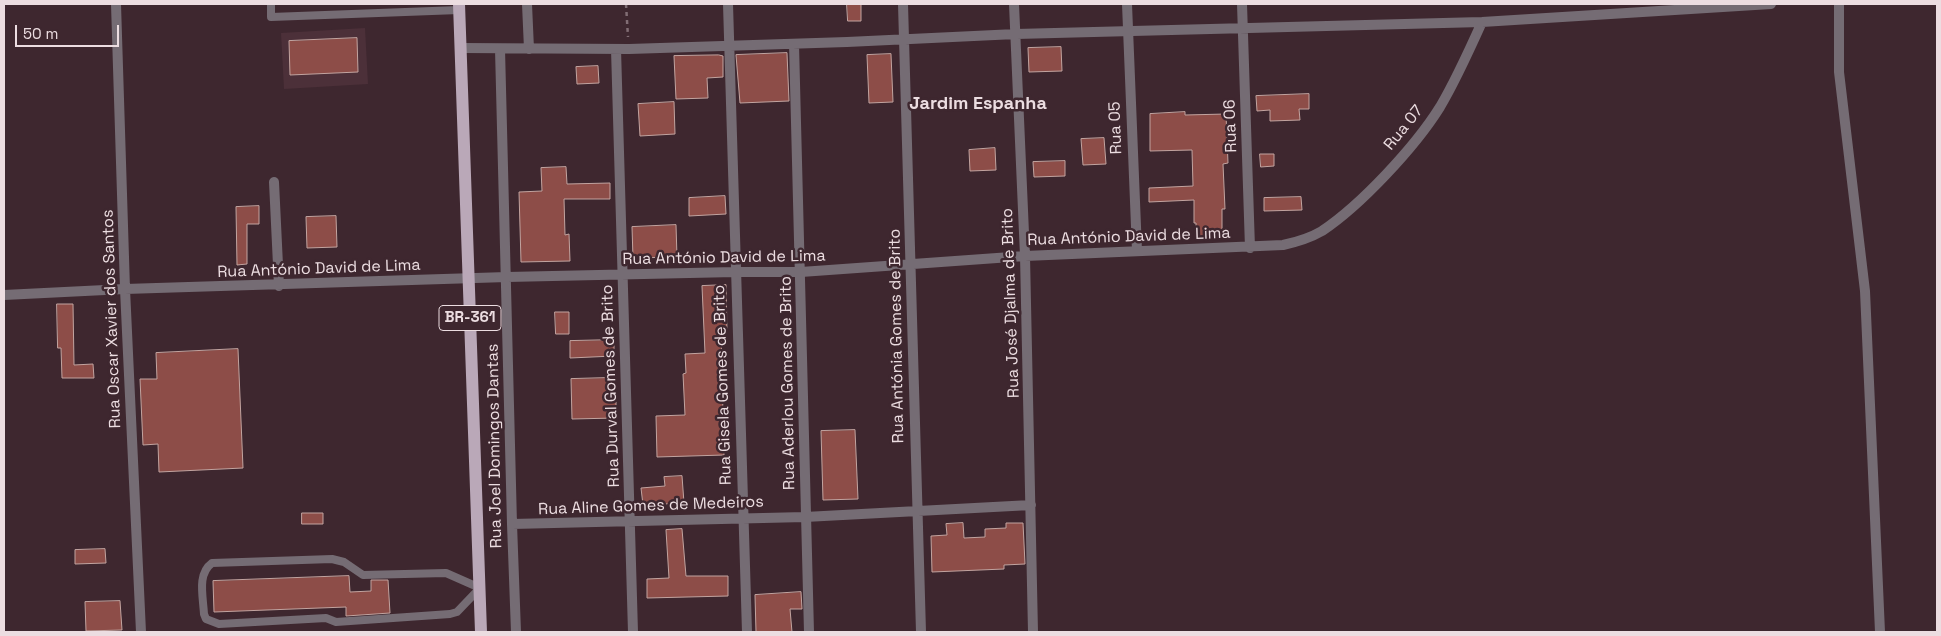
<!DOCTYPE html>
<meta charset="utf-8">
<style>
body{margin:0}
#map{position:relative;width:1941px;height:636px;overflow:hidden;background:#3e272f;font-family:"Space Grotesk",sans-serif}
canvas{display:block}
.frame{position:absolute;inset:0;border:5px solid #ecdde1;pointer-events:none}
.scale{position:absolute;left:15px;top:25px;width:104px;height:22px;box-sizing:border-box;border:2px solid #ecdde1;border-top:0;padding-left:6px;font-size:15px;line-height:18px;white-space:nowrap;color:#ecdde1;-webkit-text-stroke:4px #3e272f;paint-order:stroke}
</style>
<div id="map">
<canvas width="1941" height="636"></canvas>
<div class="frame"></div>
<div class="scale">50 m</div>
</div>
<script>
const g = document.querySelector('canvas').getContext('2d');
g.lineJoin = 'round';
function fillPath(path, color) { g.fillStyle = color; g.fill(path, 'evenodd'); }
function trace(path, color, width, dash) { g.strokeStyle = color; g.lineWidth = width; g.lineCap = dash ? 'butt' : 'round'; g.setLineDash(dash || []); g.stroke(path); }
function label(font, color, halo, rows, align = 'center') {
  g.font = font + ' "Space Grotesk",sans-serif'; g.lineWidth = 5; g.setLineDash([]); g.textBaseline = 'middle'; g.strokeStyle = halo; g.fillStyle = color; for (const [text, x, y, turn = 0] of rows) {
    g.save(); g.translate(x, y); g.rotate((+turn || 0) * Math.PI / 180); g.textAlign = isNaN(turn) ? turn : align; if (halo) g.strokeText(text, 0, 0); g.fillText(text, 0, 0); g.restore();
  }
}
const built = new Path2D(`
 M365 28 368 84 284 89 281 33Z`);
const building = new Path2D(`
 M847 4H861V21H848Z
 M357 38 358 72 290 75 289 41Z
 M1061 47 1062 71 1029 72 1028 48Z
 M787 53 789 101 740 103 736 55Z
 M891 54 893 102 869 103 867 55Z
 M719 55 723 56V77L707 78 708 98 676 99 674 56Z
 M598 66 599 83 577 84 576 67Z
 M1309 94V109H1299L1300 120 1270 121V110L1257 111 1256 96Z
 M674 102 675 134 640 136 638 104Z
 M1185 112V115L1226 114 1228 163 1223 164 1225 209H1222V236L1198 237V227H1196V223H1194V200L1149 202V188L1193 186 1192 150 1150 151V114Z
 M1104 138 1106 164 1083 165 1081 139Z
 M995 148 996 170 970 171 969 150Z
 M1260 154H1274V166L1261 167Z
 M1065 161V176L1034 177 1033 162Z
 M566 167 567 184 610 183V199H564L565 235 569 234 570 261 521 262 519 192 542 191 541 168Z
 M725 196 726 214 689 216V198Z
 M1301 197 1302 210 1264 211V198Z
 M259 206V224H247V264L237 265 236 207Z
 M336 216 337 247 307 248 306 217Z
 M676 225 677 257 633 258 632 227Z
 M726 285 727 332H721L724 455 657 457 656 416 685 415 683 374 686 373 685 354 705 353 702 286Z
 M57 304H73L74 365 93 364 94 378H62L61 348H58Z
 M555 312H569V334H556Z
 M614 340V356L570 358V341Z
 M238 349 243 468 159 472 158 444 143 445 140 379H157L156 353Z
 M607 378V398H616V418L572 419 571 379Z
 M855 430 858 499 823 500 821 431Z
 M682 476 684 503 643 505 641 488 665 486 664 477Z
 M302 513H323V524H302Z
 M963 523 964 538 985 537V529L1006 528V523H1023L1025 564 1004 565V569L932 572 931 536 947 535 946 524Z
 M682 529 686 576H728V596L647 598V579L669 578 666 530Z
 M105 549 106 563 75 564V550Z
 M349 576 350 592 371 591V580H388L390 613 346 616V607L214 612 213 581Z
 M801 592 802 609H790L792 632H756L755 595Z
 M120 601 122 630 86 631 85 602Z`);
const path = new Path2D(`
 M626 4 628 37`);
const service = new Path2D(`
 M271 4V17L459 10
 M332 559 344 562 363 575 446 573 480 588 457 612 450 614 336 622 326 618 219 624 206 619 204 614C203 596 197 574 212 563Z`);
const minor = new Path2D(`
 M116 4 125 289 141 632
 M527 4 529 49
 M728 4 747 632
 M903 4 921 632
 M1014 4 1025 256 1033 632
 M1127 4 1137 251
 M1242 4 1250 248
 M1839 4V72L1865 291 1880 632
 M794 44 809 632
 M461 48 629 49 847 42 1016 34 1482 22 1771 4
 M500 49 512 524 516 632
 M616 49 633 632
 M274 182 279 286
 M4 295 125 289 507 277 735 272H801L1025 256 1283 245C1297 242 1310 238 1322 231 1361 205 1415 147 1440 107 1456 80 1469 51 1482 22
 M512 524 805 517 1031 505`);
const primary = new Path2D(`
 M459 4 481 632`);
const shields = [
 [470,318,62]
];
const shieldNames = [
 ["BR-361",470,318]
];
const streetNames = [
 ["Rua 06",1231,126,-92],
 ["Rua 05",1116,128,-92],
 ["Rua 07",1404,128,-51],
 ["Rua António David de Lima",1129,237,-2],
 ["Rua António David de Lima",724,258,-1],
 ["Rua António David de Lima",319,269,-2],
 ["Rua José Djalma de Brito",1011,303,-92],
 ["Rua Oscar Xavier dos Santos",112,319,-92],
 ["Rua Antónia Gomes de Brito",897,336,-91],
 ["Rua Aderlou Gomes de Brito",788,383,-91],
 ["Rua Gisela Gomes de Brito",723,385,-92],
 ["Rua Durval Gomes de Brito",611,386,-92],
 ["Rua Joel Domingos Dantas",495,446,-91],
 ["Rua Aline Gomes de Medeiros",651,506,-2]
];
const neighbourhoodNames = [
 ["Jardim Espanha",978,104]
];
fillPath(built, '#4c3039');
fillPath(building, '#8d4d48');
trace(building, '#c2a4a0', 1);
trace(path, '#816d74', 2.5, [4, 4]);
trace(service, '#756c74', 8);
trace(minor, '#756c74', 10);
trace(primary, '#baa8b8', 12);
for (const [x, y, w] of shields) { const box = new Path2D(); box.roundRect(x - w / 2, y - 12.5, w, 25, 4); g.fillStyle = '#3e272f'; g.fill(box); trace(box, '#ecdde1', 1); }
label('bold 15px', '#ecdde1', null, shieldNames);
label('16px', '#ecdde1', '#3e272f', streetNames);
label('bold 18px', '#ecdde1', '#3e272f', neighbourhoodNames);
</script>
